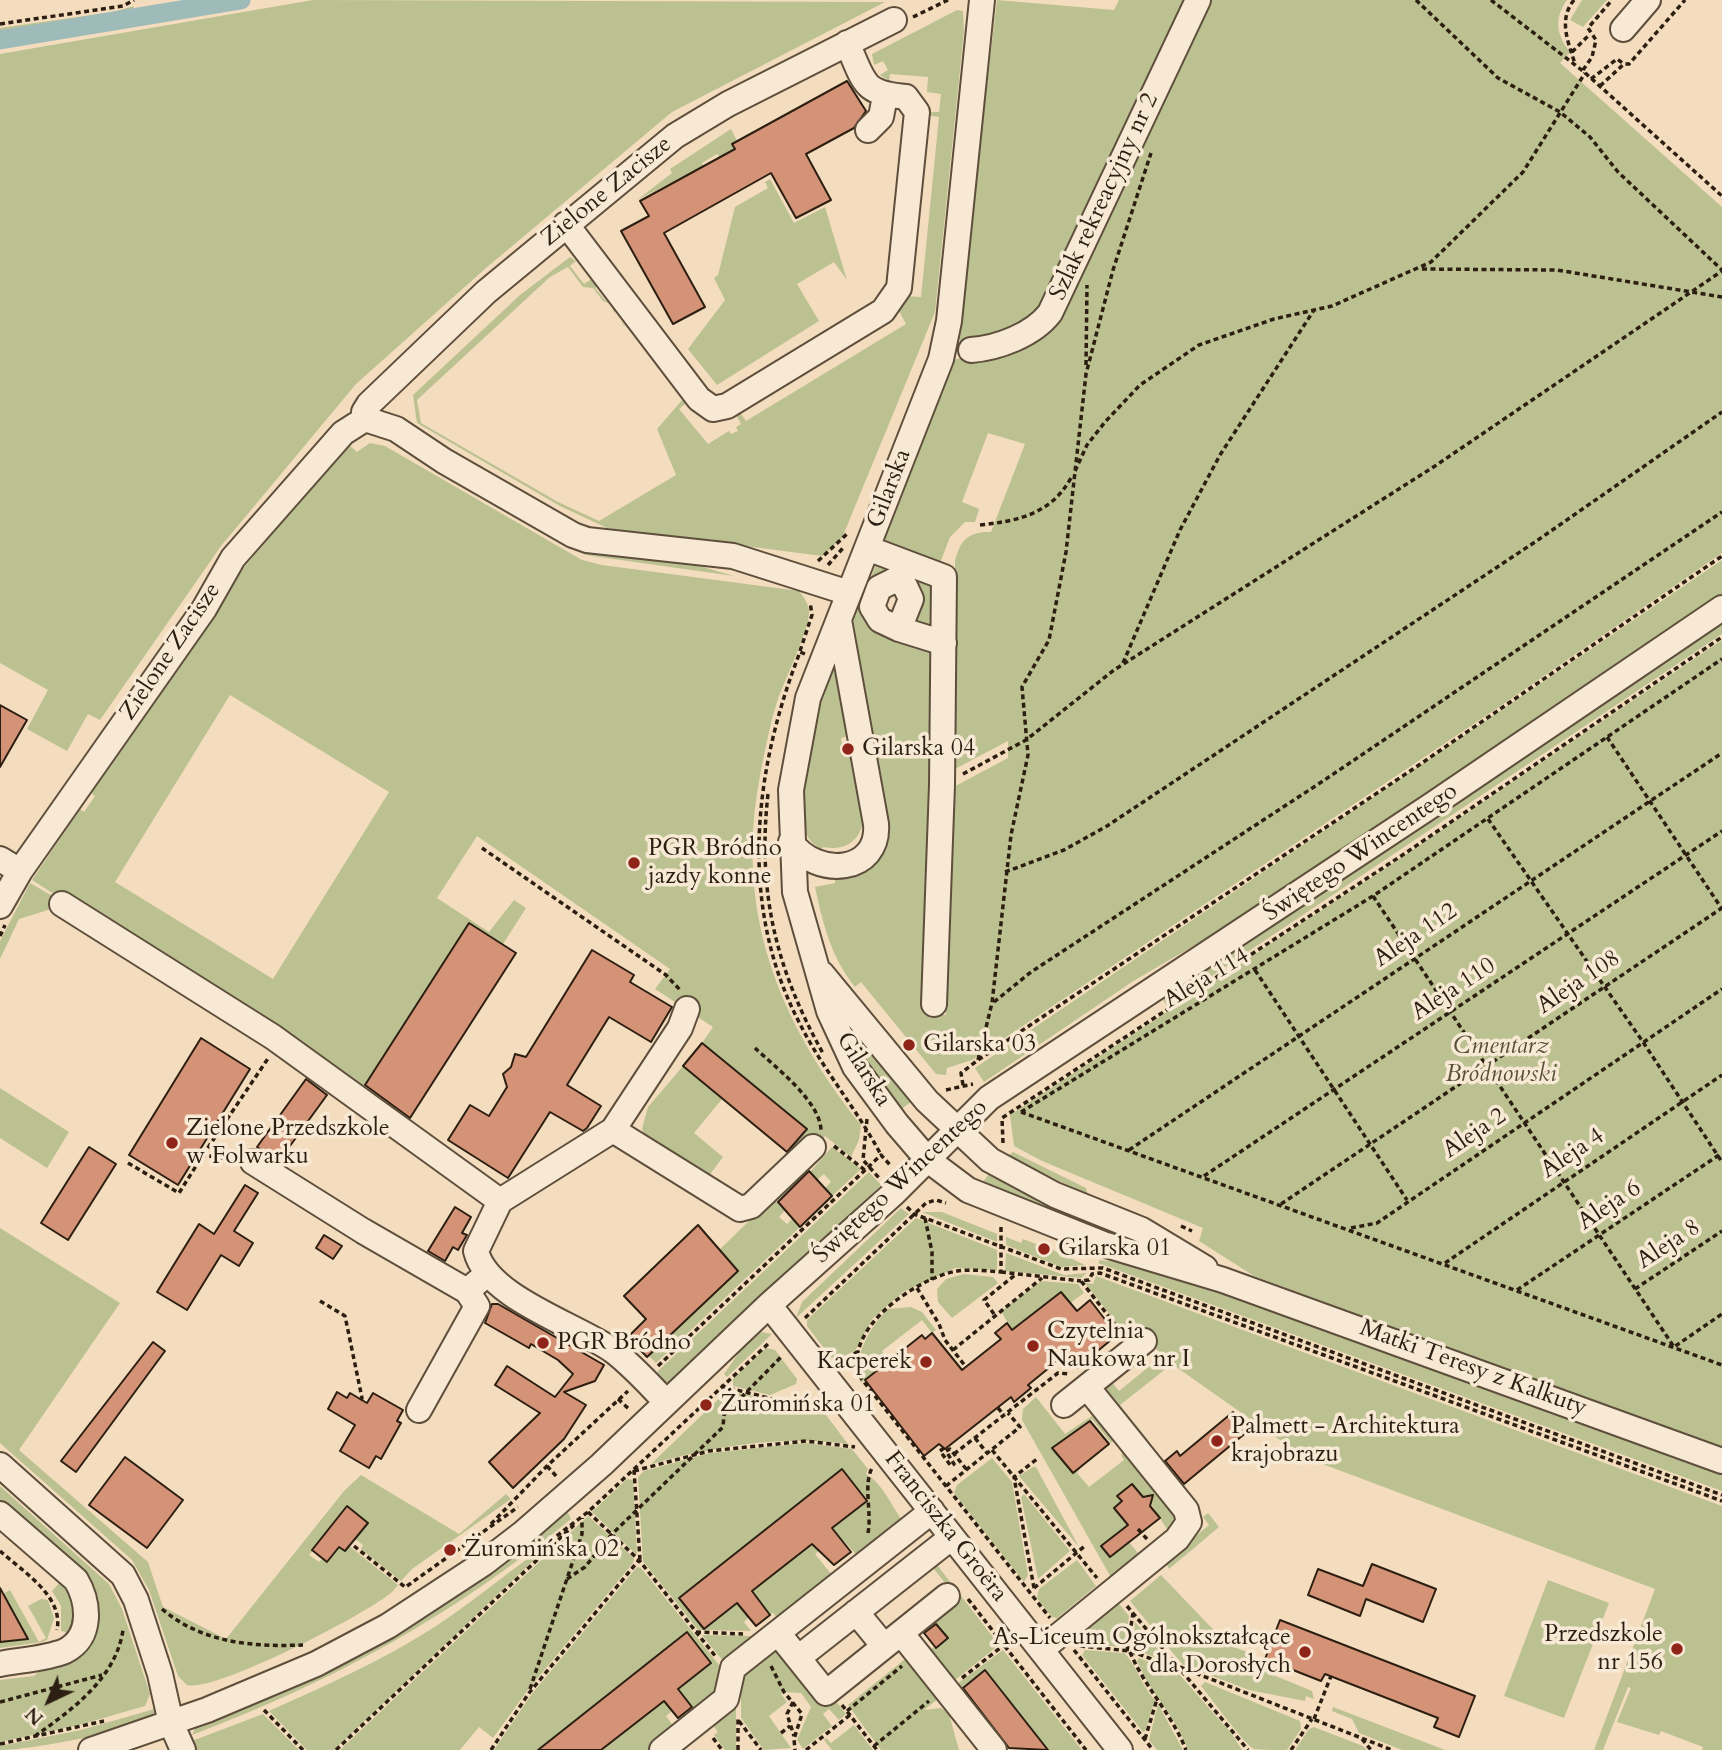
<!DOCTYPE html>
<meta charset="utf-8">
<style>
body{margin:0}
#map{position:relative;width:1722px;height:1750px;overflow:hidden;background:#f4ddbe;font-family:Cardo,serif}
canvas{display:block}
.north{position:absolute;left:14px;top:1666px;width:70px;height:70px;-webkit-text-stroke:5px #f8e9d5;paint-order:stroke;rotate:224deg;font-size:19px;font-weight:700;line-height:28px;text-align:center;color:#2c1f11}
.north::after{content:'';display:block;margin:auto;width:24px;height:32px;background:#2c1f11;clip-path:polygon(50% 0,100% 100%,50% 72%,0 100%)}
</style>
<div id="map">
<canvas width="1722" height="1750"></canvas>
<div class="north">N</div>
</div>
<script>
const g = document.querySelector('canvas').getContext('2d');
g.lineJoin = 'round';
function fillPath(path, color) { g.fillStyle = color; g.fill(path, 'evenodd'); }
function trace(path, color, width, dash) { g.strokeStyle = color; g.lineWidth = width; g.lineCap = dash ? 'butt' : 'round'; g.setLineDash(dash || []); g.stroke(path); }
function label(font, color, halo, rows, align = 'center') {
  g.font = font + ' Cardo,serif'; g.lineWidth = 7; g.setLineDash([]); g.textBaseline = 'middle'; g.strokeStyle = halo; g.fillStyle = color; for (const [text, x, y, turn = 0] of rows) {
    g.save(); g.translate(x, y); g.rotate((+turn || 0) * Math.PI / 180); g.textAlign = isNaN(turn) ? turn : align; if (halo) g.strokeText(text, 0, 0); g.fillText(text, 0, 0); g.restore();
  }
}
const green = new Path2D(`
 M313 0 885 2 672 112 486 268 356 384 221 546 100 720 88 714 67 751 27 729 48 690 0 663V54Z
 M997 0 1114 10 1119 0H1193L1048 308 988 341H961L957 339Z
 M1203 0H1567C1554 18 1556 35 1570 52L1560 63 1722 207V553L1499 707 972 1060 947 1068 946 1075 936 1074 861 982 855 987C831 957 823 924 815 887L835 883V877L886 818 853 618 877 563 933 584 934 636 912 627V583L866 602 934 648 930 1013 946 1015 948 790 1008 758V741L953 770 955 561C960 540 969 531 991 532L1025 444 988 433 962 502 979 509 975 522H965L950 537 939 566 881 546 932 417 951 360 999 351 1038 330Z
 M1582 0H1607L1583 27 1570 20Z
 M134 6 132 16 0 38V28L113 12Z
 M957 10 963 11 964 31 935 312 842 538 822 556 607 528 560 506 417 423 413 395 520 295 570 257 576 261 570 266 584 284 596 276 601 283 595 288 606 301 612 296 616 310 614 313 624 326 628 325 666 371V376C656 363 647 345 635 334 623 324 615 319 611 304L603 301 593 288 583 287 568 267 550 277 417 400 421 423 558 502 599 521 676 475 657 429 683 399 678 392 690 400 679 409 708 444 729 431 731 434 738 431 736 427 741 424 735 413 739 411 746 421 906 324 898 309 906 296 921 297 939 117 926 115 927 112H939L941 94 927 92 928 77 890 74 889 81 880 75 888 70 883 61 874 65 872 54Z
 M731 129 737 141 732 144 735 149 720 157 717 154 702 163 703 166 637 200 672 173 670 169Z
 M770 179 794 223 825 207 847 280 834 262 797 284 819 321 717 385 688 349 725 300 714 278 718 275 735 207 768 188 765 182Z
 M370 443 385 446 582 560 602 565 799 591C804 597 810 606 809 614 808 631 785 680 778 699 770 723 765 751 760 776 734 910 778 1021 861 1125L859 1140 851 1157 825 1136 822 1139 814 1133 790 1155 787 1152 806 1129 702 1043 713 1027 655 989 670 969 477 836 437 898 489 932 514 900 526 908 503 944 469 923 362 1090 32 880 80 809 84 812 95 796 91 793 112 763 106 759 226 589 348 444 357 452ZM230 695 389 792 273 979 115 882Z
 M400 446 634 552 637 558 696 565 734 576 585 555Z
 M1722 560V594L1260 907 1135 980 984 1082 975 1068Z
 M1722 620V634L1167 1006 1162 998Z
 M1722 640V1449L1254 1276 1199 1241 1203 1228 1042 1161 1014 1146 1010 1115 1383 870Z
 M832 670 837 675 848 736 841 738 844 757 851 756 863 822C859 843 843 851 823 847L822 850C816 846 810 842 807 835 791 800 819 706 832 670Z
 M30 883 56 898 48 910 19 919 0 959V941Z
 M848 1027 912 1101 899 1111 870 1071Z
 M683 1066 722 1099 694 1133 723 1157 705 1181 648 1142 642 1129 648 1107Z
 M0 1088 69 1132 47 1168 0 1138Z
 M832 1147 861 1169 832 1196 825 1188 831 1182 824 1174 817 1180 810 1172Z
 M1013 1152 1086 1188 1088 1195 1008 1156Z
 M869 1172 881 1185 676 1379 666 1383 656 1378 658 1371Z
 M990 1173 1153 1247 1155 1252 982 1183Z
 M773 1198 785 1210 779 1217 787 1224 793 1218 800 1227 656 1363 648 1355 738 1271 719 1250Z
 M901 1208 909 1214 796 1318 802 1302Z
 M922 1212H942L997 1234V1242Z
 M916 1218 997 1250V1270L955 1268 903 1292 873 1318 855 1351 834 1361 807 1326V1320Z
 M0 1228 120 1303 19 1450 148 1562 163 1607 226 1639 344 1491 361 1475 459 1534 506 1494 511 1499 412 1569 401 1581 361 1549 363 1545 355 1539 347 1507 309 1555 319 1562 323 1558 327 1561 339 1547 345 1551 349 1546 398 1585 392 1592C367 1614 214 1693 187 1685L178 1676 149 1590 132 1560 0 1443Z
 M1006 1237 1021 1243 1023 1239 1036 1244 1035 1248 1051 1254 1053 1250 1085 1265 1061 1267 1006 1245Z
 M1006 1253 1064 1275 1087 1273 1081 1278 1005 1271Z
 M1100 1260 1133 1264 1194 1283 1722 1475V1491L1098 1263Z
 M964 1274 993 1277 998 1283 952 1318 938 1302 937 1289 946 1279Z
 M1096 1276 1722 1506V1750H1702L1703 1747 1661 1731 1659 1735 1617 1722 1631 1688 1628 1687 1603 1750H1594L1655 1589 1304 1457 1172 1364 1120 1405 1148 1440 1143 1443 1105 1388 1110 1380 1119 1391 1162 1356 1135 1322 1123 1331 1085 1283 1093 1284Z
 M1041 1281 1078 1284 1084 1293 1070 1303 1061 1292 1012 1330 1001 1311Z
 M911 1307 922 1312 936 1330 932 1333 922 1320 882 1351 889 1360 861 1383C853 1354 869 1329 888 1309Z
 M762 1332 772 1334 727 1377 724 1374 747 1341Z
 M766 1348 775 1350 797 1379 796 1384 770 1395 733 1386V1379Z
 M728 1390 826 1415 848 1444C781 1435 716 1446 651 1464Z
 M1036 1397 1065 1434 1092 1416 1097 1417 1116 1438 1111 1443 1092 1419 1052 1448 1073 1473 1081 1467 1077 1473 1089 1487 1124 1460 1121 1455 1127 1450 1174 1509 1178 1521 1170 1534 1146 1496 1143 1497 1132 1484 1117 1495 1122 1501 1114 1508 1128 1525 1120 1531 1142 1558 1113 1581 1022 1420 1023 1409Z
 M806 1443 852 1449 868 1469 866 1474C884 1484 891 1507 906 1525L861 1560 832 1528 867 1501 843 1470 711 1623 737 1603 749 1617 744 1622 751 1631 698 1630 643 1561 638 1477 644 1471 710 1453Z
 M992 1458 1012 1482 1028 1575 1024 1582 954 1493 957 1485Z
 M1033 1467H1036L1079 1547 1019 1476Z
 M627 1479 633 1480 637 1555 592 1512Z
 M0 1486 109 1584 122 1609 150 1694 145 1706 79 1725 0 1742V1680L34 1676 96 1615 0 1501Z
 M1024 1494 1070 1551 1038 1579 1021 1497Z
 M567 1511 571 1519C449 1618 338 1679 192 1735L196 1727Z
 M1208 1513 1219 1527 1169 1569 1166 1563 1169 1558 1209 1525 1203 1517Z
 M588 1516 634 1558 633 1563 527 1691 493 1738 479 1727 460 1750H340Z
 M818 1539 824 1547 815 1554 836 1580 781 1623 773 1613 770 1615 752 1591Z
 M555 1540 334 1750H307L269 1711C325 1686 381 1661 433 1628 475 1601 514 1566 555 1540Z
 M1077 1560 1096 1586 1057 1618 1052 1617 1037 1598 1039 1589Z
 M934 1561 999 1645 950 1684 925 1653 948 1638 936 1623 924 1633 920 1628 957 1598 930 1564Z
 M637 1567 641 1568 720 1666 725 1682 698 1714 678 1689 711 1663 687 1633 538 1750H494L531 1695Z
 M1161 1575 1228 1645 1253 1654 1256 1668 1312 1691 1314 1699 1306 1696 1305 1701 1249 1690 1183 1665 1130 1601Z
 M62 1580 77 1613 70 1633 61 1631V1606L52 1591Z
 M1548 1580 1609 1603 1564 1718 1504 1696Z
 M10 1590 39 1642 46 1638 28 1606 41 1599 48 1600 54 1618 47 1640 42 1642 0 1648V1642L28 1639 3 1594Z
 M1116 1600 1129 1616 1125 1644 1122 1647 1085 1644 1069 1639Z
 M1135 1622 1166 1659 1165 1661 1133 1649Z
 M702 1635 755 1636 727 1666Z
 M777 1648 824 1705 834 1699 846 1714 839 1720 829 1709 823 1714 832 1726 803 1749 797 1740 811 1707 801 1693 784 1692 781 1694 787 1702 769 1716 791 1748 764 1750 741 1718V1681L736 1674Z
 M1003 1650 1082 1750H1048L985 1671 961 1689 957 1684Z
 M1085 1650 1124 1653C1134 1661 1143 1688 1155 1700L1145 1731 1143 1732 1082 1655Z
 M910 1655 943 1695 924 1710 941 1708 949 1714 959 1750H881L848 1705Z
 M1139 1658 1178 1673 1231 1733 1242 1750H1188C1176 1716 1150 1693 1137 1661Z
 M1205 1682 1300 1721 1301 1729 1287 1750C1278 1750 1262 1750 1254 1749 1244 1744 1212 1699 1201 1686Z
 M664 1701 672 1711 666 1716 677 1731 653 1750H601Z
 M736 1703V1750H725L714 1735 718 1732 712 1724Z
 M1158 1704 1183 1750H1157L1149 1740Z
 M1333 1707 1445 1750H1402L1359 1733 1352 1719 1332 1711Z
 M158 1708C148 1731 27 1750 0 1750V1746L81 1730Z
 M263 1714 299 1750H195L192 1741Z
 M854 1725 873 1750H832L824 1740 826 1738 831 1743Z
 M1314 1727 1363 1746 1367 1750H1295L1309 1729Z`);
const canal = new Path2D(`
 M0 40 241 0`);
const building = new Path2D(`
 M847 81 866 111 854 128 806 154 831 200 796 218 771 173 664 233 705 307 673 324 621 231 649 216 640 201 735 149 732 144Z
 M0 705 27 720 0 767Z
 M469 923 516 953 410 1118 365 1085Z
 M592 950 634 975 630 982 672 1007 651 1042 609 1017 567 1085 601 1106 587 1128 583 1131 550 1112 508 1178 448 1140 470 1105 489 1116 507 1087 503 1074 511 1067 515 1054 526 1057Z
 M201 1038 250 1069 178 1185 129 1155Z
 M702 1043 807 1129 787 1152 683 1066Z
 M306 1079 327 1095 279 1161 257 1147Z
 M89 1147 116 1164 68 1240 41 1223Z
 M809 1171 832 1196 800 1227 778 1202Z
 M245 1185 258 1193 234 1231 253 1243 239 1266 221 1255 187 1310 157 1292 199 1224 214 1234Z
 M455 1207 471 1217 462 1233 467 1235 458 1250 453 1247 445 1261 428 1251Z
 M698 1225 738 1271 647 1357 628 1337 646 1319 624 1296Z
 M324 1235 342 1246 333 1259 316 1248Z
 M1061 1292 1077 1311 1090 1300 1117 1335 1077 1368 1066 1354 1028 1385 1031 1388 1014 1402 1011 1397 945 1449 939 1444 924 1456 865 1380 922 1335 925 1339 932 1333 962 1370 1001 1339 995 1333 1007 1323 1012 1330Z
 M492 1304H498L604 1365 595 1381 564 1392 586 1405 564 1439 513 1488 489 1462 540 1413 495 1385 507 1366 555 1397 573 1374 558 1360 531 1344 529 1348 485 1323Z
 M153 1342 165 1351 76 1472 61 1461Z
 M337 1392 347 1398 350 1393 367 1403 373 1393 403 1410 397 1421 401 1423 381 1459 376 1456 369 1468 340 1451 355 1425 328 1409Z
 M1233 1412 1248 1431 1184 1484 1165 1461 1177 1451 1180 1456Z
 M1090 1421 1109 1444 1073 1473 1052 1448Z
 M125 1457 183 1500 147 1548 89 1505Z
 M842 1469 867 1501 832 1528 851 1552 834 1565 812 1544 752 1591 770 1615 756 1626 737 1603 704 1629 679 1598Z
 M1132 1484 1143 1497 1153 1495 1150 1506 1160 1518 1110 1557 1101 1546 1128 1525 1114 1508 1122 1501 1117 1496Z
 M347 1506 368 1523 345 1551 339 1547 327 1562 312 1550Z
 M1372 1564 1436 1589 1423 1622 1366 1599 1360 1616 1308 1595 1318 1569 1363 1586Z
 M0 1588 28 1639 0 1642Z
 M1280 1620 1475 1696 1459 1737 1434 1727 1438 1718 1325 1674 1321 1681 1265 1659Z
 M936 1624 948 1638 936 1648 924 1633Z
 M687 1632 711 1663 678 1689 692 1707 678 1718 664 1701 601 1750H538Z
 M985 1670 1048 1750 1009 1748 963 1688Z`);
const path = new Path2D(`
 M1416 0 1498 78 1560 112 1590 137 1618 172 1722 270
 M1491 0 1583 71 1722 196
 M1574 0C1558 20 1568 41 1575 64
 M913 17 948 0
 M0 24 123 6 134 0
 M1572 52 1590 34
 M1583 70 1592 57 1596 40 1588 28 1612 0
 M1591 79 1617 59 1624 64
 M1600 86 1624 64H1629L1685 0
 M1422 269 1557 270 1722 297
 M1086 365 1087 285
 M1075 471 1087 445 1105 422 1140 385 1199 345 1274 319 1332 306 1431 262 1523 172 1585 73
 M980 525C1018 521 1051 514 1071 478
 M818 561 848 533
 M828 565 843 548
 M800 651 812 615 810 602
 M805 654 800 652C753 772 738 906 800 1024 823 1070 857 1109 881 1155
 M1123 663 1180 530 1220 455 1314 310
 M1607 737 1722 909
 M963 774 1026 740 1114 670 1435 466 1722 271
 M768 794C757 892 776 970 824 1055
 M1488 819 1643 1042 1722 1162
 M482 848 666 975 681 991
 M1005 872 1064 850 1107 826 1538 540 1722 412
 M1373 896 1674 1347 1722 1314
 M0 936 5 925
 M1255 970 1407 1200
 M994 1002 1031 972 1323 781 1722 512
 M755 1048C775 1067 820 1101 821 1130
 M978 1060 992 1003 1011 835 1028 755 1022 687 1049 640 1066 552 1086 374 1113 270 1151 153
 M963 1085 961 1073 978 1060 1419 765 1722 556
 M946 1090 973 1084
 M1021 1112 1373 896 1722 659
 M1021 1112 1722 1365
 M867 1119 863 1160 880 1179
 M1003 1143 1002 1118 1404 854 1722 637
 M834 1146 866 1171
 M1129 1150 1722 753
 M203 1155 269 1057
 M128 1163 179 1193 203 1155 234 1160
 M1204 1176 1722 831
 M1281 1204 1722 908
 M907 1207 914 1214 1061 1269 1103 1268 1722 1495
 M925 1218 932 1252V1280
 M1181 1226 1192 1231
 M1001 1227V1272C987 1271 972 1269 957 1271 917 1278 841 1329 860 1377L1050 1618
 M1351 1228 1377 1223 1722 989
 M1445 1263 1722 1075
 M1001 1272 1081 1281
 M917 1288 939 1324 945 1340 966 1367
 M1635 1289 1722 1231
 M1517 1290 1722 1153
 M320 1301 345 1316 362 1398 359 1403
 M994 1314 984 1300 1015 1275
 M805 1318 926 1203 936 1200 946 1203
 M1121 1332 1081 1281 1089 1280 1092 1274 1100 1273 1722 1501
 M953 1350 1042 1278
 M840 1364 857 1352
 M658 1366 881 1155 891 1166
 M721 1386 828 1413
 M618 1399 629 1409
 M998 1408 1004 1415
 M975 1438 987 1453
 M944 1448 940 1451 951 1466 954 1464 946 1451
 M992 1450 1097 1578
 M946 1451 950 1449 967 1470
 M954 1454 1058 1373 1069 1374
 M547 1466 557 1477
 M634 1470 640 1560
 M634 1471 709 1451 806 1441 855 1447
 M946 1486 1020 1427 1008 1413
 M588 1512 639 1560 716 1657
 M491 1524 547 1466 628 1391
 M1138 1529 1147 1539
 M868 1533C872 1513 863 1485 872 1468
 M550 1541 588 1512 770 1342
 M354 1546 405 1587
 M0 1551C22 1571 64 1596 57 1630
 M567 1579 585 1567 612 1534 723 1427 724 1415 782 1356
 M407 1586 518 1507
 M1034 1588 1014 1477 1037 1459
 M1034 1588 1086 1545
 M968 1599 1086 1750
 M1127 1606 1248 1750
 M162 1609C202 1643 252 1647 303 1645
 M696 1632 743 1634
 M1080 1646 1130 1651 1181 1670
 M1074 1650 1153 1750
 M1127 1651 1133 1613
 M1130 1652C1145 1688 1172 1714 1186 1750
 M771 1666 784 1692 802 1714 794 1739 795 1750
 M1180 1667 1392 1750
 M962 1678 1004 1645
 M530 1689 582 1534V1518
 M0 1702 102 1675
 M793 1702 787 1714 794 1736
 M842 1705 877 1750
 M264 1710 303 1750
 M847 1711 902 1666
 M1314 1719 1331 1676
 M739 1721 761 1750
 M781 1733 790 1726
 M35 1736C72 1710 116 1678 123 1630
 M713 1738 722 1750
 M1145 1739 1157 1699
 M1362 1739 1371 1750
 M0 1744 104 1721
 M874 1746 929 1701
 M336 1750 574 1525
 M491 1750 529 1693 639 1560
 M738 1750V1718
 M806 1750 850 1715
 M1291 1750 1312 1719`);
const minor = new Path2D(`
 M982 0 949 321 941 359 808 698 791 790 795 892 829 1011 855 1067 897 1124 928 1160 968 1190 1103 1244 1223 1280 1722 1461
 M1623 29 1648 0
 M868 130 881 117 885 96
 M566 224 699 399 713 409 727 406 883 311 899 288 917 112 906 97C861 93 865 82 847 43
 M971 350C998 348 1033 335 1050 313L1198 0
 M365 419 364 412 369 404 486 292 675 136 728 104 894 20
 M867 548 944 577 942 785 934 1004
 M899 629 880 620 872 607 879 588 895 580 905 586 911 599 899 629 944 643
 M791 842C817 879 880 873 876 824L839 620
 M0 859 20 871
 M62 904 273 1037 500 1201
 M0 906 20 871 204 609 233 558 343 433 365 419 396 429 444 461 573 535 587 540 733 556 849 593
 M822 974 927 1101 990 1160 1055 1195 1142 1230 1205 1268
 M613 1130 680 1028 687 1009
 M253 1162 363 1231 467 1291 487 1274
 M769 1305 1120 1750
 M666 1402C649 1384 632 1365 612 1350 574 1324 487 1297 476 1251L500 1201 613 1130 740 1209 751 1206 813 1147
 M1064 1405 1144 1341
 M419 1410 477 1306 467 1291
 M0 1465 123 1575 136 1600 160 1674 171 1723 183 1750
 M0 1514 76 1580C89 1602 93 1637 65 1651 46 1659 20 1660 0 1664
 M856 1612 884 1646
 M778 1633 826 1693 947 1596
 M901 1633 994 1750
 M1041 1650 1177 1539 1189 1522 1186 1510 1087 1387
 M798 1658 952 1537
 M91 1750 207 1710 316 1664 388 1626 484 1563 523 1533 601 1465 769 1305 894 1193 989 1098 1432 805 1722 608
 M662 1750 726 1699 733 1668 932 1511`);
const markers = [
 [848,749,7,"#8f2418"],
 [634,863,7,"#8f2418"],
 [909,1045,7,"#8f2418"],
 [172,1143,7,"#8f2418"],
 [1044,1249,7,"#8f2418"],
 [543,1343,7,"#8f2418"],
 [1033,1346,7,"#8f2418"],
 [926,1362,7,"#8f2418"],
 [706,1405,7,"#8f2418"],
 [1217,1441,7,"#8f2418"],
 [450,1550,7,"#8f2418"],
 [1677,1649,7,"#8f2418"],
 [1305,1652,7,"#8f2418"]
];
const streetNames = [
 ["Zielone Zacisze",607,192,-39],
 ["Szlak rekreacyjny nr 2",1105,197,-65],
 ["Gilarska",890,489,-69],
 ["Zielone Zacisze",171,652,-56],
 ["Świętego Wincentego",1361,853,-34],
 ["Aleja 112",1416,936,-34],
 ["Aleja 114",1207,979,-31],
 ["Aleja 108",1579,983,-34],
 ["Aleja 110",1454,990,-33],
 ["Gilarska",863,1070,58],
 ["Aleja 2",1475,1134,-34],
 ["Aleja 4",1573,1154,-34],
 ["Świętego Wincentego",901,1182,-43],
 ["Aleja 6",1610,1206,-34],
 ["Aleja 8",1669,1245,-33],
 ["Matki Teresy z Kalkuty",1473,1369,20],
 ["Franciszka Groëra",945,1527,52]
];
const poiNames = [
 ["Gilarska 04",862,749],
 ["PGR Bródno",648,849],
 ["jazdy konne",648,877],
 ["Gilarska 03",923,1045],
 ["Zielone Przedszkole",186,1129],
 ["w Folwarku",186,1157],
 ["Gilarska 01",1058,1249],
 ["Czytelnia",1047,1332],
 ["Naukowa nr I",1047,1360],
 ["PGR Bródno",557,1343],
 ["Kacperek",912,1362,"right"],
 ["Żuromińska 01",720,1405],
 ["Palmett - Architektura",1231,1427],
 ["krajobrazu",1231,1455],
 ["Żuromińska 02",464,1550],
 ["Przedszkole",1663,1635,"right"],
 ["nr 156",1663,1663,"right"],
 ["As-Liceum Ogólnokształcące",1291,1638,"right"],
 ["dla Dorosłych",1291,1666,"right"]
];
const parkNames = [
 ["Cmentarz",1501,1047],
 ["Bródnowski",1501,1075]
];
fillPath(green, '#bbc191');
trace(canal, '#9ebab9', 19);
fillPath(building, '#d49377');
trace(building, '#2c1f11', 2);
trace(minor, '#5e4e3c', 28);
trace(path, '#2c1f11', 3.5, [5, 3.5]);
trace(minor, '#f8e9d5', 24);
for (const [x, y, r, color] of markers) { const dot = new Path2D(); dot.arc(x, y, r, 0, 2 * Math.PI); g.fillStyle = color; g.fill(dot); trace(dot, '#f8e9d5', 2.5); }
label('24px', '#2c1f11', '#f8e9d5', streetNames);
label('24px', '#2c1f11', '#f8e9d5', poiNames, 'left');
label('italic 24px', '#575037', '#f8e9d5', parkNames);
</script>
